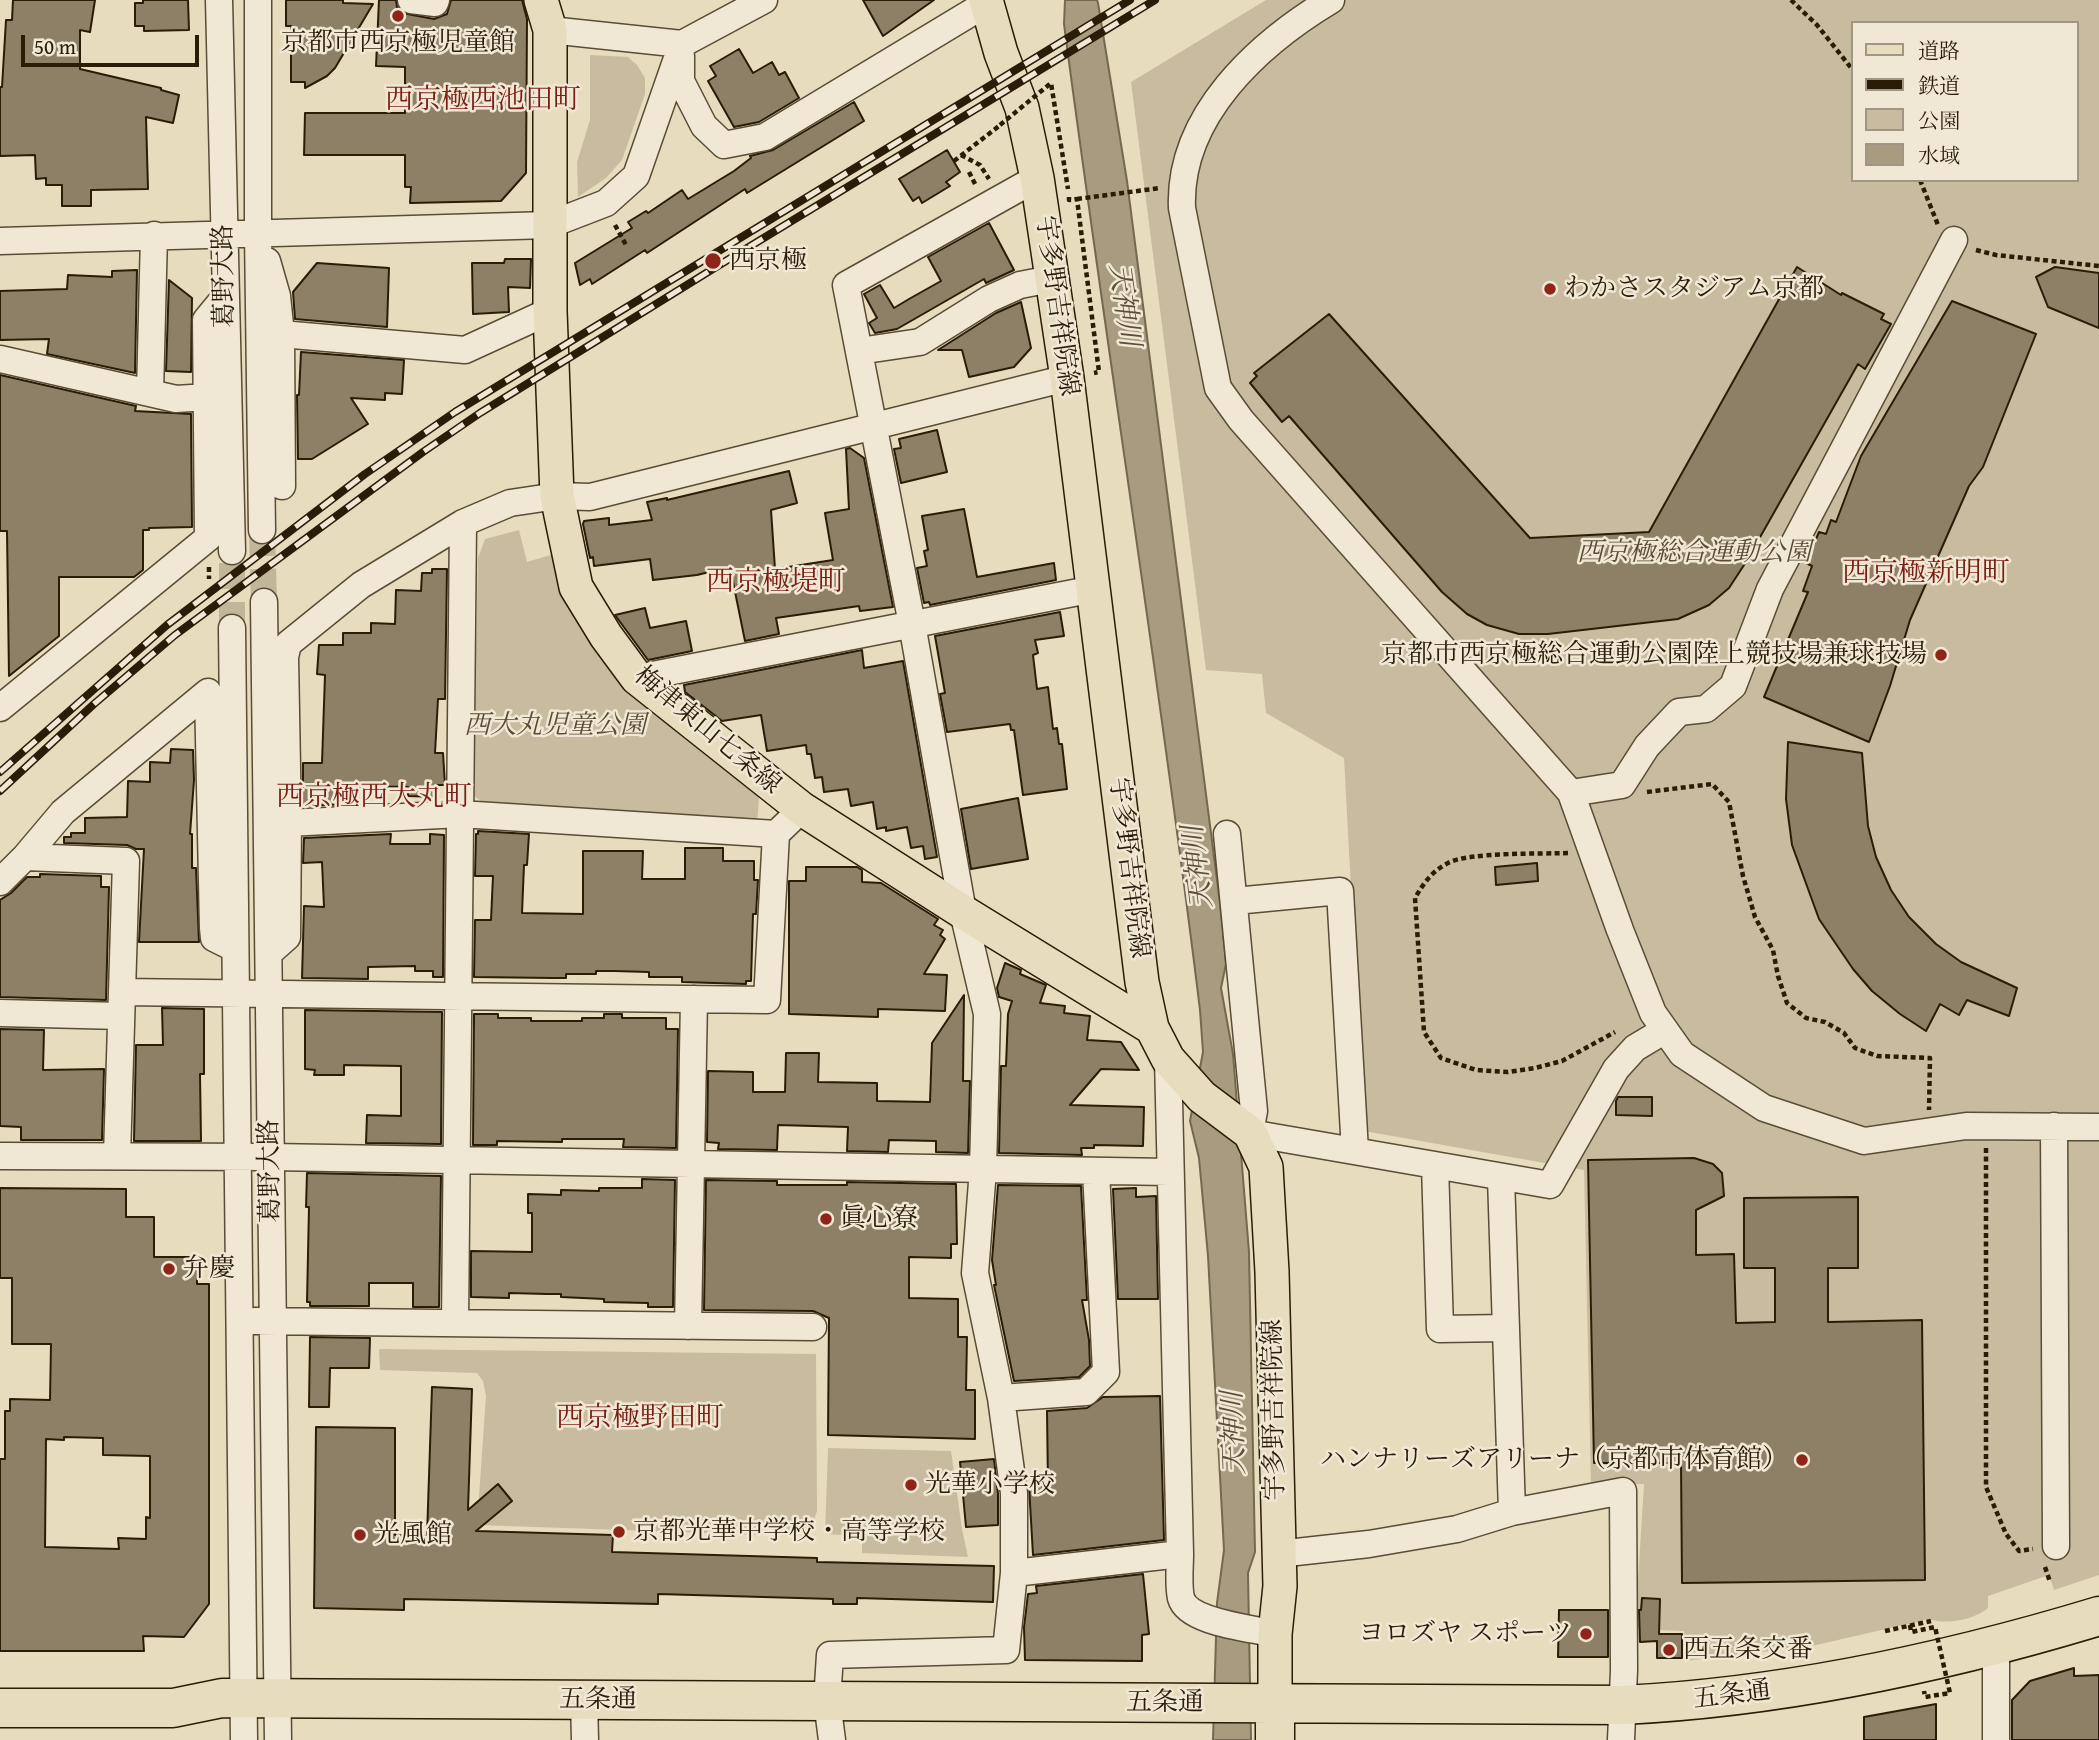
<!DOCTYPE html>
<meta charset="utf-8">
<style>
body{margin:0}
#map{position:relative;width:2099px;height:1740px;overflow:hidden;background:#e8dcbf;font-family:"Gentium Book Plus","Noto Serif JP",serif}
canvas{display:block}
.legend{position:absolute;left:1851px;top:21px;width:228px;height:161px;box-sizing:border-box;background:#f0e8d5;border:2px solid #a19683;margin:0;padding:9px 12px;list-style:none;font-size:21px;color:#2b1c07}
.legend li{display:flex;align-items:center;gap:14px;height:35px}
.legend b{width:35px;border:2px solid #a19683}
.scale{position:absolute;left:21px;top:35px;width:178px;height:32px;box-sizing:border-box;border:4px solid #2b1c07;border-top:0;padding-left:9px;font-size:21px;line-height:24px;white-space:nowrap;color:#2b1c07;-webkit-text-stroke:5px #f0e8d5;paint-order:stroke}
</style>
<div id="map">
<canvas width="2099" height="1740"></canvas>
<ul class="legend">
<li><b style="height:9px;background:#e8dcbf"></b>道路</li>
<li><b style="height:9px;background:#2b1c07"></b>鉄道</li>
<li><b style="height:19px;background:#c8bba0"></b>公園</li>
<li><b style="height:19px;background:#a89b80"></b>水域</li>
</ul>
<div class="scale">50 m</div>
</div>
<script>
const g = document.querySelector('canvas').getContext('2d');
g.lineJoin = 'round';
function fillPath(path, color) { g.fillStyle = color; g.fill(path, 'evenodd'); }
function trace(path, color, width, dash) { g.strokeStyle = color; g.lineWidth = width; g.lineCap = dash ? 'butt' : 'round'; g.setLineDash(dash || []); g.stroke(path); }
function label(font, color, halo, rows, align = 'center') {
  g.font = font + ' "Gentium Book Plus","Noto Serif JP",serif'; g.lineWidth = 5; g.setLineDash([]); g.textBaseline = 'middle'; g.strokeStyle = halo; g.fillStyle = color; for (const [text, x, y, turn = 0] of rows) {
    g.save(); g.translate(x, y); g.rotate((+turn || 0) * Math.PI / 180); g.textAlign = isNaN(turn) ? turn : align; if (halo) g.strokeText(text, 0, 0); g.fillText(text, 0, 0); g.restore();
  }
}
const green = new Path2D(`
 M1266 0H2099V1575L2054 1590 2049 1575 1988 1596V1608C1974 1620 1946 1625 1929 1619L1812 1646 1684 1661V1631L1635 1629 1644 1484 1591 1485 1584 1170 1364 1131 1344 758 1266 713 1262 674 1206 670 1131 82ZM1852 23H2076V180H1852Z
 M590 55 628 57 637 65 645 78V94L622 160 606 178 578 197 577 162 590 120Z
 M519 530 527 562 554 554 576 608 746 777 759 798 757 823 481 801 473 795 478 558 485 539Z
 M379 1349 816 1354 817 1511C813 1525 808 1530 795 1536L477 1525 486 1396 483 1381 477 1373 380 1370Z
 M828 1448 951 1451 962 1529 968 1557 862 1553V1536L825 1534Z`);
const water = new Path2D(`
 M1065 0H1097L1098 3 1127 181 1220 903 1226 964 1221 988 1233 1054 1249 1252 1255 1552 1248 1573 1251 1740H1213L1217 1603 1224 1550 1208 1256 1199 1158 1190 1121 1203 1052 1200 1010C1160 681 1107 353 1064 24Z`);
const building = new Path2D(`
 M13 0H95L90 32 80 30V69L161 88V90L179 95 173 123 146 117 148 189 91 190V206H62V185H46V178L36 179 35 155 0 156V87H2L6 20H12Z
 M143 0H188L189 30 144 31V26H135V3H143Z
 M286 0H343V3L373 4 335 68 327 76 305 88V82H291V26H286Z
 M379 0H396L397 7 402 13 434 19 447 14 451 0H522L527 19 526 173 501 201 410 203 411 187H405V155H304L305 113H405V67L376 66Z
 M863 0H934L883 36Z
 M739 49 753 73 772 62 779 75 785 72 799 98 759 122 734 127 708 81 716 76 710 66Z
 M854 102 864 121 747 193 745 189 647 253 645 250 592 284 590 279 580 285 575 263 632 228 628 222 646 211 648 213 682 190 688 199 734 171 751 158 750 156 773 150Z
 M947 150 960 172 946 182 950 186 922 203 919 197 913 201 899 179Z
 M989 223 1014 270 986 283 984 279 897 329 875 333 869 323 877 318 864 294 880 285 894 308 909 299 941 281 928 257Z
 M505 259H531L530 288 508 287 509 312 473 314 472 263H504Z
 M317 263 389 268 387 327 295 319 293 292Z
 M1797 267 1841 295 1842 293 1884 314 1881 319 1891 324 1865 369 1858 364 1746 562 1729 588 1709 605 1678 619 1548 634H1519L1487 625 1467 614 1442 592 1289 416 1282 422 1250 383 1257 376 1254 373 1329 314 1530 538 1649 532Z
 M2055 267 2099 273V328L2048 307 2036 277Z
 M137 270 135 373 47 354 49 339 0 340V291L67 289 68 275 112 277V271Z
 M169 280 192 298 191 372 166 371Z
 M1952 301 2036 334 1983 467 1969 486 1910 620 1890 686 1869 742 1764 697 1808 592 1803 591 1812 566 1806 563 1819 532 1826 534 1831 520 1836 522 1861 456Z
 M1021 302 1031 348 1014 367 969 377 962 350H938L996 313Z
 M301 352 404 360 402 394 385 393V400L351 398 368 424 312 459H298L297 395H299Z
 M0 375 136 406 135 411 191 414 192 527 149 528V530H143V570L134 577H59V636L9 676 7 531H0Z
 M937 430 947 472 901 483 894 449 901 448 899 439Z
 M850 448 864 458 893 607 860 611 859 606 776 618 779 634 745 641 730 567 697 575 653 580 650 559 594 566 593 557 590 558 583 524 584 521 609 518V525L652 520 647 502 667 498V500L789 471 797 503 771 510 775 569 833 560 825 513 849 509 846 449Z
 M964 509 977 577 1054 563 1056 580 930 605 929 602 924 603 917 568 927 566 924 551 928 550 922 516Z
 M432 569H447L445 699H438L435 753H443L445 785H437V797L408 796V787L350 786V804L303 806V763H322L325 675 317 674 319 645H343V633H371V623L395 624 396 590 421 591 422 573H432Z
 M645 608 650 628 686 621 692 651 648 660 615 615Z
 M1060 612 1064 636 1035 640 1038 653 1033 655 1037 689 1048 687 1053 729 1057 728 1059 744H1062L1067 789 1023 795 1014 730H1011L1010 724 947 732 940 694 945 693 935 636Z
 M862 650 864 668 903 661 937 857 925 859 923 846 911 848 907 827 886 831V827L877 829 873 802 851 806 848 789 824 792 822 777 815 778 811 754H807L806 745 767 751 761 715 722 721 685 692 684 685Z
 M1788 742 1862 753 1868 826 1876 857 1891 890 1909 917 1936 944 1961 962 2017 988 2009 1016 1967 1000 1959 1015 1940 1004 1926 1031 1900 1014 1872 991 1853 969 1819 919 1792 845 1786 799Z
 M171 749 193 750 194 780 190 834H192V868H196L199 942H139L144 849H136L127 845 64 843V837H71V833H85V818L127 817 128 781 150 782V762L170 763Z
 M1018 798 1028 859 971 869 961 809Z
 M478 831 529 834 527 865H524L522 913 583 914V851H643L642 879H685V848H723V861H754V880H758L756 914H753L751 981H746V984L682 982V977H649V972L614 971H596V974H566V978H553L474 977 475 920H491L493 876H475L476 834H478Z
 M391 834 390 844H430V834L444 835 443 977H433V971H415V966L368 967V979L302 978 304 906 324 907 322 862 303 863 304 838Z
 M1537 863 1538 881 1496 885 1495 867Z
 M806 867H857L862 870V882L881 883 938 919 934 925 943 930 940 935 945 939 924 974 947 975 945 1011 878 1009V1017L789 1014V881H806Z
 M40 874 101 876V887H109L106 1000 0 997V900L11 893 27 877H40Z
 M1005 963 1021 970 1020 974 1046 985 1040 1003 1065 1006 1064 1013 1090 1016 1087 1040 1121 1042 1139 1070 1101 1069 1070 1105 1144 1107 1143 1146 1094 1145V1148H1081L1082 1155 999 1153 1001 1066H1006L1008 1014 1012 1001 999 997 997 988Z
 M964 995 963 1081H970L968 1153 936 1152V1141L889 1140 888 1152 847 1151 848 1127 778 1125 777 1150 718 1149 719 1143 707 1142 708 1071 753 1072V1092H785L786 1053H819L818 1082 877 1083V1101L930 1102 932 1043Z
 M162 1008 204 1009V1074H200L201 1141H134L136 1045H163Z
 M305 1010 442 1012 441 1144 366 1143 367 1115 401 1116V1066L344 1065V1075H314L315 1070 305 1069Z
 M474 1014H498V1018H531V1021H582V1018H604V1014H622V1018H666V1029H678L676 1148 623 1147 624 1139H562V1142L497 1141V1145H473Z
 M0 1029 44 1030 43 1070 104 1069 102 1140H21V1127L0 1126Z
 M1618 1097H1652V1116L1616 1115V1101Z
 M1694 1158 1713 1164 1722 1173 1724 1196 1696 1210V1255L1734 1254 1736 1323 1775 1322V1268H1744V1198L1858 1197V1268H1828V1322L1922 1320 1925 1580 1682 1583 1681 1463H1594L1588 1160Z
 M307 1173 441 1176 439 1307H413V1283H369V1306H310V1302H307L309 1207H306Z
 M642 1179 675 1180 673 1307H648V1303L604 1302V1299L561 1297V1294H547L509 1293V1298L471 1297V1251L532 1252V1213H528V1194L561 1195V1190L599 1191V1188H642Z
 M706 1180 777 1181V1185H847V1182L956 1184 957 1244H951V1258L909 1257V1298L958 1299V1337H967L966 1390H975V1439L828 1435 829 1318 813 1311 704 1310Z
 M998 1185 1081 1186 1087 1300H1082L1089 1340 1090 1366 1079 1377 1014 1381 994 1285H996L992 1260Z
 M0 1188 126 1189V1217H154V1257H197V1284H209V1604L184 1637 143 1636 144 1651H0V1459H5V1411H10V1399L50 1400 51 1344H12V1278H0ZM64 1437 103 1438V1455L150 1456V1518L146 1517V1539L118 1538 119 1549 45 1547 46 1439 64 1440Z
 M1136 1188V1197L1156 1196 1158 1299H1118L1113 1189Z
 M310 1337 370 1338 369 1368H330L329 1407H309Z
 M432 1387 472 1389 468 1510 498 1484 512 1501 476 1531 613 1535 612 1552 817 1558V1562L994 1566 993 1602 857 1598V1604H833V1599L658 1594V1604L404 1599V1610L314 1608 316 1427 395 1428V1535L427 1536Z
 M1160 1396 1164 1540 1033 1555 1029 1486H1048L1047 1411 1087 1408 1103 1397Z
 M994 1459 998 1494V1525L966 1527 960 1462Z
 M1143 1574 1149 1634 1142 1635V1661L1025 1660 1024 1627 1028 1594 1037 1593 1036 1586Z
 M1642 1598 1660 1599 1659 1634H1682V1658H1657V1641L1640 1642 1639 1610H1641Z
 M1559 1610H1608V1657H1558Z
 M2074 1668V1676L2099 1675V1740H2012V1700L2030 1681Z
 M1936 1704V1740H1864V1717Z`);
const minorTunnel = new Path2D(`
 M262 530 264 602
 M232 628V551`);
const path = new Path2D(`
 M1791 0 1817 25 1852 69
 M961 155 980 165 989 179
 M954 161 999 126
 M969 172 976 186
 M1920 180 1938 225
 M1069 197V200L1077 199 1099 372 1094 373
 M1077 199 1160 188
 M615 225 626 245
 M1976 250 1996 255 2099 266
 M209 567V579
 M1647 792 1712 784 1729 802 1743 876 1755 917 1773 950 1778 976 1787 1003 1806 1018 1825 1022 1844 1033 1855 1048 1877 1056 1930 1058 1929 1110
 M1568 853C1541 854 1468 852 1448 863 1432 871 1423 884 1415 898L1424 1032 1441 1058 1476 1070 1508 1072 1535 1068 1562 1061 1615 1032
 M1986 1148V1487L2006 1534 2019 1551 2033 1549
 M2045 1567 2050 1582
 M1885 1631 1931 1621`);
const minor = new Path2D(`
 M219 0 232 551
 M258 0V233L262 530
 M411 0 435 3 436 0
 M1331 0C1258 44 1178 116 1182 208L1218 388 1241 420 1571 793 1620 930 1653 1013 1682 1054 1764 1108 1864 1141 1966 1126 2099 1127
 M550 30 682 44 764 0
 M681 56V81L704 126 724 145 765 137 987 3
 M0 241 549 225 606 203 636 176 682 44
 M267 261 277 296 281 334 282 486
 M281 334 465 350 550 311
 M859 351 920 342 989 299 1020 285 1051 279
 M0 359 176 399 207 397
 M150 393 154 235
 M264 602 278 1740
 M232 628 244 1740
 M637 678 1094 589
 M0 708 208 538 206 320 225 297
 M1571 793 1622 785 1647 746 1679 712 1706 709 1733 686 1770 589 1954 240
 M288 823 460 814 776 834
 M1227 834 1254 1111 1250 1133 1550 1185 1616 1069 1635 1048 1665 1030
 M25 857 126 861 117 1156
 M0 882 25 857 63 812 208 692 213 928 214 938 234 948
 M1235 901 1340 891 1355 1151
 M269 953 287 937 288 823 285 657 288 644 361 585 463 523 510 503 557 496 590 497 1067 378
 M122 992 767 1000 776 834 802 809
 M0 1013 121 1016
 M2054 1126 2056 1546
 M0 1156 271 1157 1169 1172
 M1435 1165 1440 1329 1506 1328
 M1501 1177 1512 1512 1623 1491 1624 1670 1621 1740
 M255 1321 813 1327
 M455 1323 463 523
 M688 1326 694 999
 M1001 1398 1086 1392 1106 1372 1096 1171
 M1180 1554C1180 1568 1178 1585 1181 1598 1188 1623 1252 1628 1275 1634
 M1278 1554 1369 1544 1457 1529 1512 1512
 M1014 1573 1180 1554 1168 1059
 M1996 1646V1740
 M584 1700 585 1740
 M832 1740 827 1701 830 1655 1006 1650 1014 1573V1493L1001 1398 975 1273 983 1169 987 1014 963 912 912 624 846 285 1037 178`);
const major = new Path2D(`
 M541 0 550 30V311L557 496 576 587 606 636 637 678 802 809 963 912 1152 1028
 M986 0 1001 53 1022 108 1037 178 1067 378 1142 982 1152 1028 1168 1059 1202 1097 1250 1133 1266 1167 1272 1272 1280 1586 1275 1634V1703`);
const highway = new Path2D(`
 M1275 1703V1740
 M0 1708H173L222 1698 1623 1705C1785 1697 1944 1663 2099 1616`);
const rail = new Path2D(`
 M0 772 167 625 365 474 455 412 1130 0
 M0 791 94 704 175 635 423 452 480 413 716 267 1155 0`);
const pathBridge = new Path2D(`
 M1000 125 1051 83 1068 189
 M1910 1625 1911 1632 1935 1627 1950 1693 1925 1697 1924 1691`);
const markers = [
 [398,16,7,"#8f2418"],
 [713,261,9,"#8f2418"],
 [1550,289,7,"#8f2418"],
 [1941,655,7,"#8f2418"],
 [826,1219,7,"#8f2418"],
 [169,1269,7,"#8f2418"],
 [1802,1460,7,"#8f2418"],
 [911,1485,7,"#8f2418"],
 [619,1532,7,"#8f2418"],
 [360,1535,7,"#8f2418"],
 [1586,1634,7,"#8f2418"],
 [1669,1650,7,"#8f2418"]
];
const poiNames = [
 ["京都市西京極児童館",398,43,"center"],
 ["西京極",729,261],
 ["わかさスタジアム京都",1564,289],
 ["京都市西京極総合運動公園陸上競技場兼球技場",1927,655,"right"],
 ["眞心寮",840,1219],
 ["弁慶",183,1269],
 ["ハンナリーズアリーナ（京都市体育館）",1788,1460,"right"],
 ["光華小学校",925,1485],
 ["京都光華中学校・高等学校",633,1532],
 ["光風館",374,1535],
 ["ヨロズヤ スポーツ",1572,1634,"right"],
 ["西五条交番",1683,1650]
];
const streetNames = [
 ["葛野大路",225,276,-91],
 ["宇多野吉祥院線",1056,306,82],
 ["梅津東山七条線",707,731,40],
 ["宇多野吉祥院線",1128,868,83],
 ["葛野大路",271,1171,-91],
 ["宇多野吉祥院線",1275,1410,-91],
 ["五条通",1732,1696,-7],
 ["五条通",598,1700],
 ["五条通",1165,1703]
];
const parkNames = [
 ["西京極総合運動公園",1694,553],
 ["西大丸児童公園",555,726]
];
const neighbourhoodNames = [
 ["西京極西池田町",483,101],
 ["西京極新明町",1926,574],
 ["西京極堤町",776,583],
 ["西京極西大丸町",374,798],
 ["西京極野田町",640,1419]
];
const waterNames = [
 ["天神川",1123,305,82],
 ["天神川",1199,867,-97],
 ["天神川",1235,1433,-92]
];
fillPath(green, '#c8bba0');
fillPath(water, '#a89b80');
trace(water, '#766850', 2);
fillPath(building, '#8d8067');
trace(building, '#2b1c07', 2);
trace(minorTunnel, '#c2b69a', 26, [26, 13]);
trace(minor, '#5a4c35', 29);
trace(major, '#2b1c07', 36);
trace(highway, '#2b1c07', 41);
trace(path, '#2b1c07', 4.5, [5, 3.5]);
trace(minor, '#f0e8d5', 26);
trace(major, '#e8dcbf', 33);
trace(highway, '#e8dcbf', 38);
trace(rail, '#2b1c07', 8);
trace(rail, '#f0e8d5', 5, [16]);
trace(pathBridge, '#2b1c07', 4.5, [5, 3.5]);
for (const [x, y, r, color] of markers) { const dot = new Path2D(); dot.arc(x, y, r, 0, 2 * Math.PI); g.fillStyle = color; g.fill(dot); trace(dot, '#f0e8d5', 2.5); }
label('26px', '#2b1c07', '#f0e8d5', poiNames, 'left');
label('26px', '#2b1c07', '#f0e8d5', streetNames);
label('italic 26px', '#5a4c35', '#f0e8d5', parkNames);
label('28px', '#7a1f14', '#f0e8d5', neighbourhoodNames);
label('italic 28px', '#5d4f37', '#f0e8d5', waterNames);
</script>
